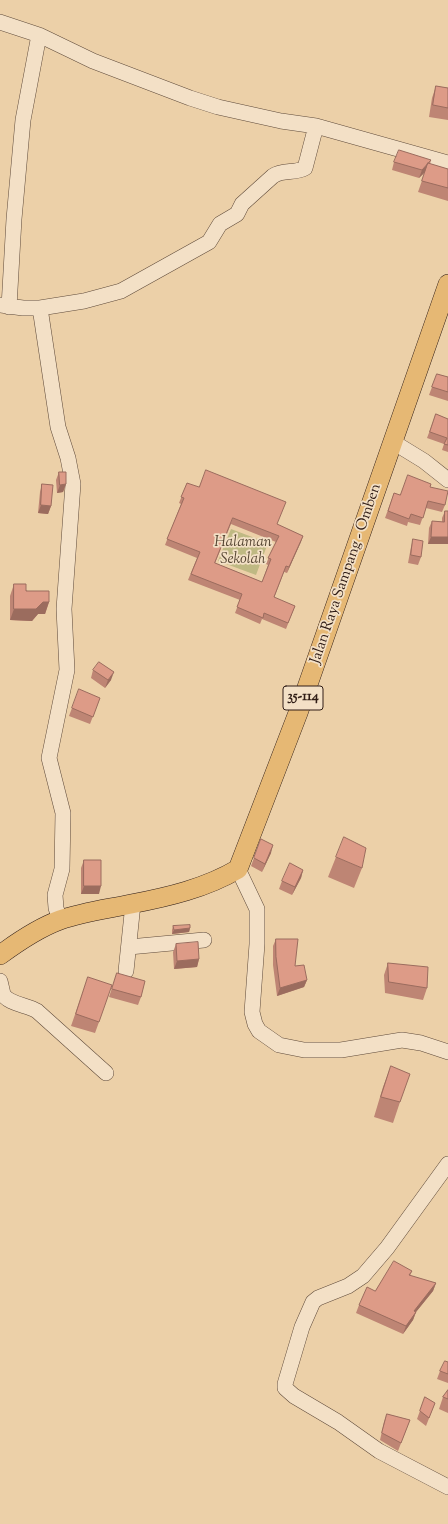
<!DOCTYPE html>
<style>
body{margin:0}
canvas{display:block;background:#ecd0a8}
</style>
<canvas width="448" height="1524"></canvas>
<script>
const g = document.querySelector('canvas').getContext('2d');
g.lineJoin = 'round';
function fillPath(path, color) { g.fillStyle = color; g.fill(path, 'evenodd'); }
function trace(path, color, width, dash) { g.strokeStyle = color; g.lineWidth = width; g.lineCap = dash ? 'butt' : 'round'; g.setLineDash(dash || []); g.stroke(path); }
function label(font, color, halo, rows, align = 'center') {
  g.font = font + ' "Sorts Mill Goudy",serif'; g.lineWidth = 3.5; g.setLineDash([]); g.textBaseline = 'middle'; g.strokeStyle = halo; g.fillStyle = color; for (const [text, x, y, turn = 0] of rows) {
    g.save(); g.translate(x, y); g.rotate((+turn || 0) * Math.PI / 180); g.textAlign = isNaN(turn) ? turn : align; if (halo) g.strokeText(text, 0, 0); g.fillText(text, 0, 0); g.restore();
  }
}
const green = new Path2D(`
 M231 529 268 543 256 575 218 561Z`);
const minor = new Path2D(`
 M0 22 39 35 93 61 190 98 218 107 281 121 316 126 448 163
 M0 305 23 308H40L84 301 121 291 209 242 220 224 237 214 242 204 273 176C283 169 295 174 305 168L316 126
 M9 307 14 219 23 120 39 35
 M40 308 58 427 68 458 73 484 64 609 67 670 49 758 63 813 62 869 55 895 56 908 60 920
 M393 442 424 461 448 480
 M238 869 257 909V944L252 1012 255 1024 259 1031 279 1045 304 1050H341L402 1040 421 1043 448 1052
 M129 947 204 940
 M126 971 133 904
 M0 981C1 985 2 990 3 994 8 1004 28 1005 37 1011L106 1073
 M448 1164 387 1248 363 1276 348 1286 318 1298 313 1302 302 1327 285 1384V1388L294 1396 338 1422 379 1451 448 1487`);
const major = new Path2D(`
 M0 955C19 941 38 928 60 920 83 912 107 909 131 904 168 897 206 888 238 869L298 713 448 284`);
const wall = new Path2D(`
 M436 86 448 88V120L429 117 432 98Z
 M431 160 430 164 448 169V201L418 192 425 172 419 178 392 170 394 162Z
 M437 374 448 377V401L429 395Z
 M436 414 448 419V452L442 450 444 444 427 438Z
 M59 472 66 484 63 492 57 493 56 480Z
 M187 483 303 536 287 573 284 572 274 598 295 606 286 629 262 619 260 624 235 613 240 600 188 580 197 558 165 545 181 504 179 503ZM231 524 276 542 266 564 268 565 262 582 215 563Z
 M42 484 51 506 48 514 38 513 40 492Z
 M430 487 445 505 442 512 426 508 420 525 408 522 407 526 385 518 394 493 400 495Z
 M445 511 448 544H428L429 528 432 521 442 522V518Z
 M413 539 421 557 418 565 408 563 411 547Z
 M14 584 49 602 45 614H38L32 621 10 620V596Z
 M93 670 111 680 105 688 91 678Z
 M100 698 90 724 69 716 72 708Z
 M261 839 271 853 262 872 251 866Z
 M336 857 362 868 354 888 328 877Z
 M84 860 99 894H81V868Z
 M303 870 301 878 292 895 279 889 282 881Z
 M173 926 190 928 189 932 172 934V930Z
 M276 939 295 966 307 980 304 987 277 996 273 965V946Z
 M176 944 199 959 197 967 174 969 173 952Z
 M388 963 427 988 423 1000 385 993 384 975Z
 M117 973 141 997 138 1005 109 997Z
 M88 977 99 1022 95 1033 71 1026Z
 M391 1066 400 1102 393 1123 374 1117 383 1087Z
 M412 1271 410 1276 436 1283 433 1291 416 1312 413 1320 403 1334 356 1313 359 1305 375 1291Z
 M448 1362V1383L437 1379 440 1371Z
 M448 1390V1413L439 1409 443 1397Z
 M425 1397 435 1403 426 1426 417 1419Z
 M387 1414 410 1420 398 1451 380 1440 384 1422Z`);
const shadedWall = new Path2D(`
 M428 164 425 172 419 178 422 170Z
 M66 484 63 492 57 493 60 485Z
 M41 505 51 506 48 514 38 513Z
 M303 536 301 542 287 573 289 567Z
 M431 537H448V544H428Z
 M43 602H49L45 614H38L32 621 10 620 14 609Z
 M114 672 111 680 105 688 108 680Z
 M273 845 271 853 262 872 265 864Z
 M303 870 301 878 292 895 295 887Z
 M84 886H101L99 894H81Z
 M190 928 189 932 172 934 174 930Z
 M199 959 197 967 174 969 177 961Z
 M307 980 304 987 277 996 280 988Z
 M436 1283 433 1291 416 1312 413 1320 403 1334 406 1326 414 1311Z`);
const building = new Path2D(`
 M436 86 448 88V108L433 105Z
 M399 150 431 160 422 170 394 162Z
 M428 163 448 169V188L422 181Z
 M437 374 448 377V392L432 387Z
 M436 414 448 419V445L444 444 447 438 430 432Z
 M206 470 286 502 277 524 303 536 289 567 286 566 274 597 295 606 288 623 264 613 263 618 237 607 242 594 191 574 200 552 167 539 184 498 181 497 187 483 199 487ZM233 518 279 536 268 558 271 559 262 582 215 563Z
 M59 472H66V484L60 485Z
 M408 475 431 484 430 487 448 491 445 505 428 501 423 518 411 514 409 519 388 511 394 493 400 495Z
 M42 484 53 485 51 506 41 505Z
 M445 511H448V537H431L432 521 444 522Z
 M413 539 423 541 421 557 411 555Z
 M14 584H26V591H49V602H43L36 609H14Z
 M99 662 114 672 108 680 93 670Z
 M79 689 100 698 93 717 72 708Z
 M344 837 366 848 362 868 336 857Z
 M261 839 273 845 265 864 254 858Z
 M84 860H101V886H84Z
 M290 863 303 870 295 887 282 881Z
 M190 925V928L174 930 173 926Z
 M276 939H298L295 966 304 965 307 980 280 988 276 957Z
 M198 942 199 959 177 961 176 944Z
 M388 963 428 967 427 988 389 982Z
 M117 973 145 981 141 997 112 989Z
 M88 977 112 985 99 1022 76 1014Z
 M391 1066 410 1074 400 1102 381 1097Z
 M394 1261 412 1271 409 1275 436 1283 414 1311 416 1312 406 1326 359 1305 367 1287 375 1291Z
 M445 1361 448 1362V1374L440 1371Z
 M448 1390V1399L443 1397Z
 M425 1397 435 1403 429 1418 420 1411Z
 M387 1414 410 1420 401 1443 382 1433Z`);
const shields = [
 [303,698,40]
];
const shieldNames = [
 ["35-114",303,698]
];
const parkNames = [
 ["Halaman",243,543],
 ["Sekolah",243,560]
];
const streetNames = [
 ["Jalan Raya Sampang - Omben",347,574,-71]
];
fillPath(green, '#bfb983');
trace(minor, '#5f4a3a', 16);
trace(major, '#301d16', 20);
trace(minor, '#f3e0c6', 15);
trace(major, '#e6b874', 19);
fillPath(wall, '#be8574');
fillPath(shadedWall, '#9b6c5e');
fillPath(building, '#dd9b87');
trace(building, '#9b6c5e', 1);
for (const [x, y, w] of shields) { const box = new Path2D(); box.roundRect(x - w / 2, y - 12, w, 24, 3); g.fillStyle = '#f3e0c6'; g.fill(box); trace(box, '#301d16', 1); }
label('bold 14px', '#301d16', null, shieldNames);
label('italic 15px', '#544431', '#f3e0c6', parkNames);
label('15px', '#301d16', '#f3e0c6', streetNames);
</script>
